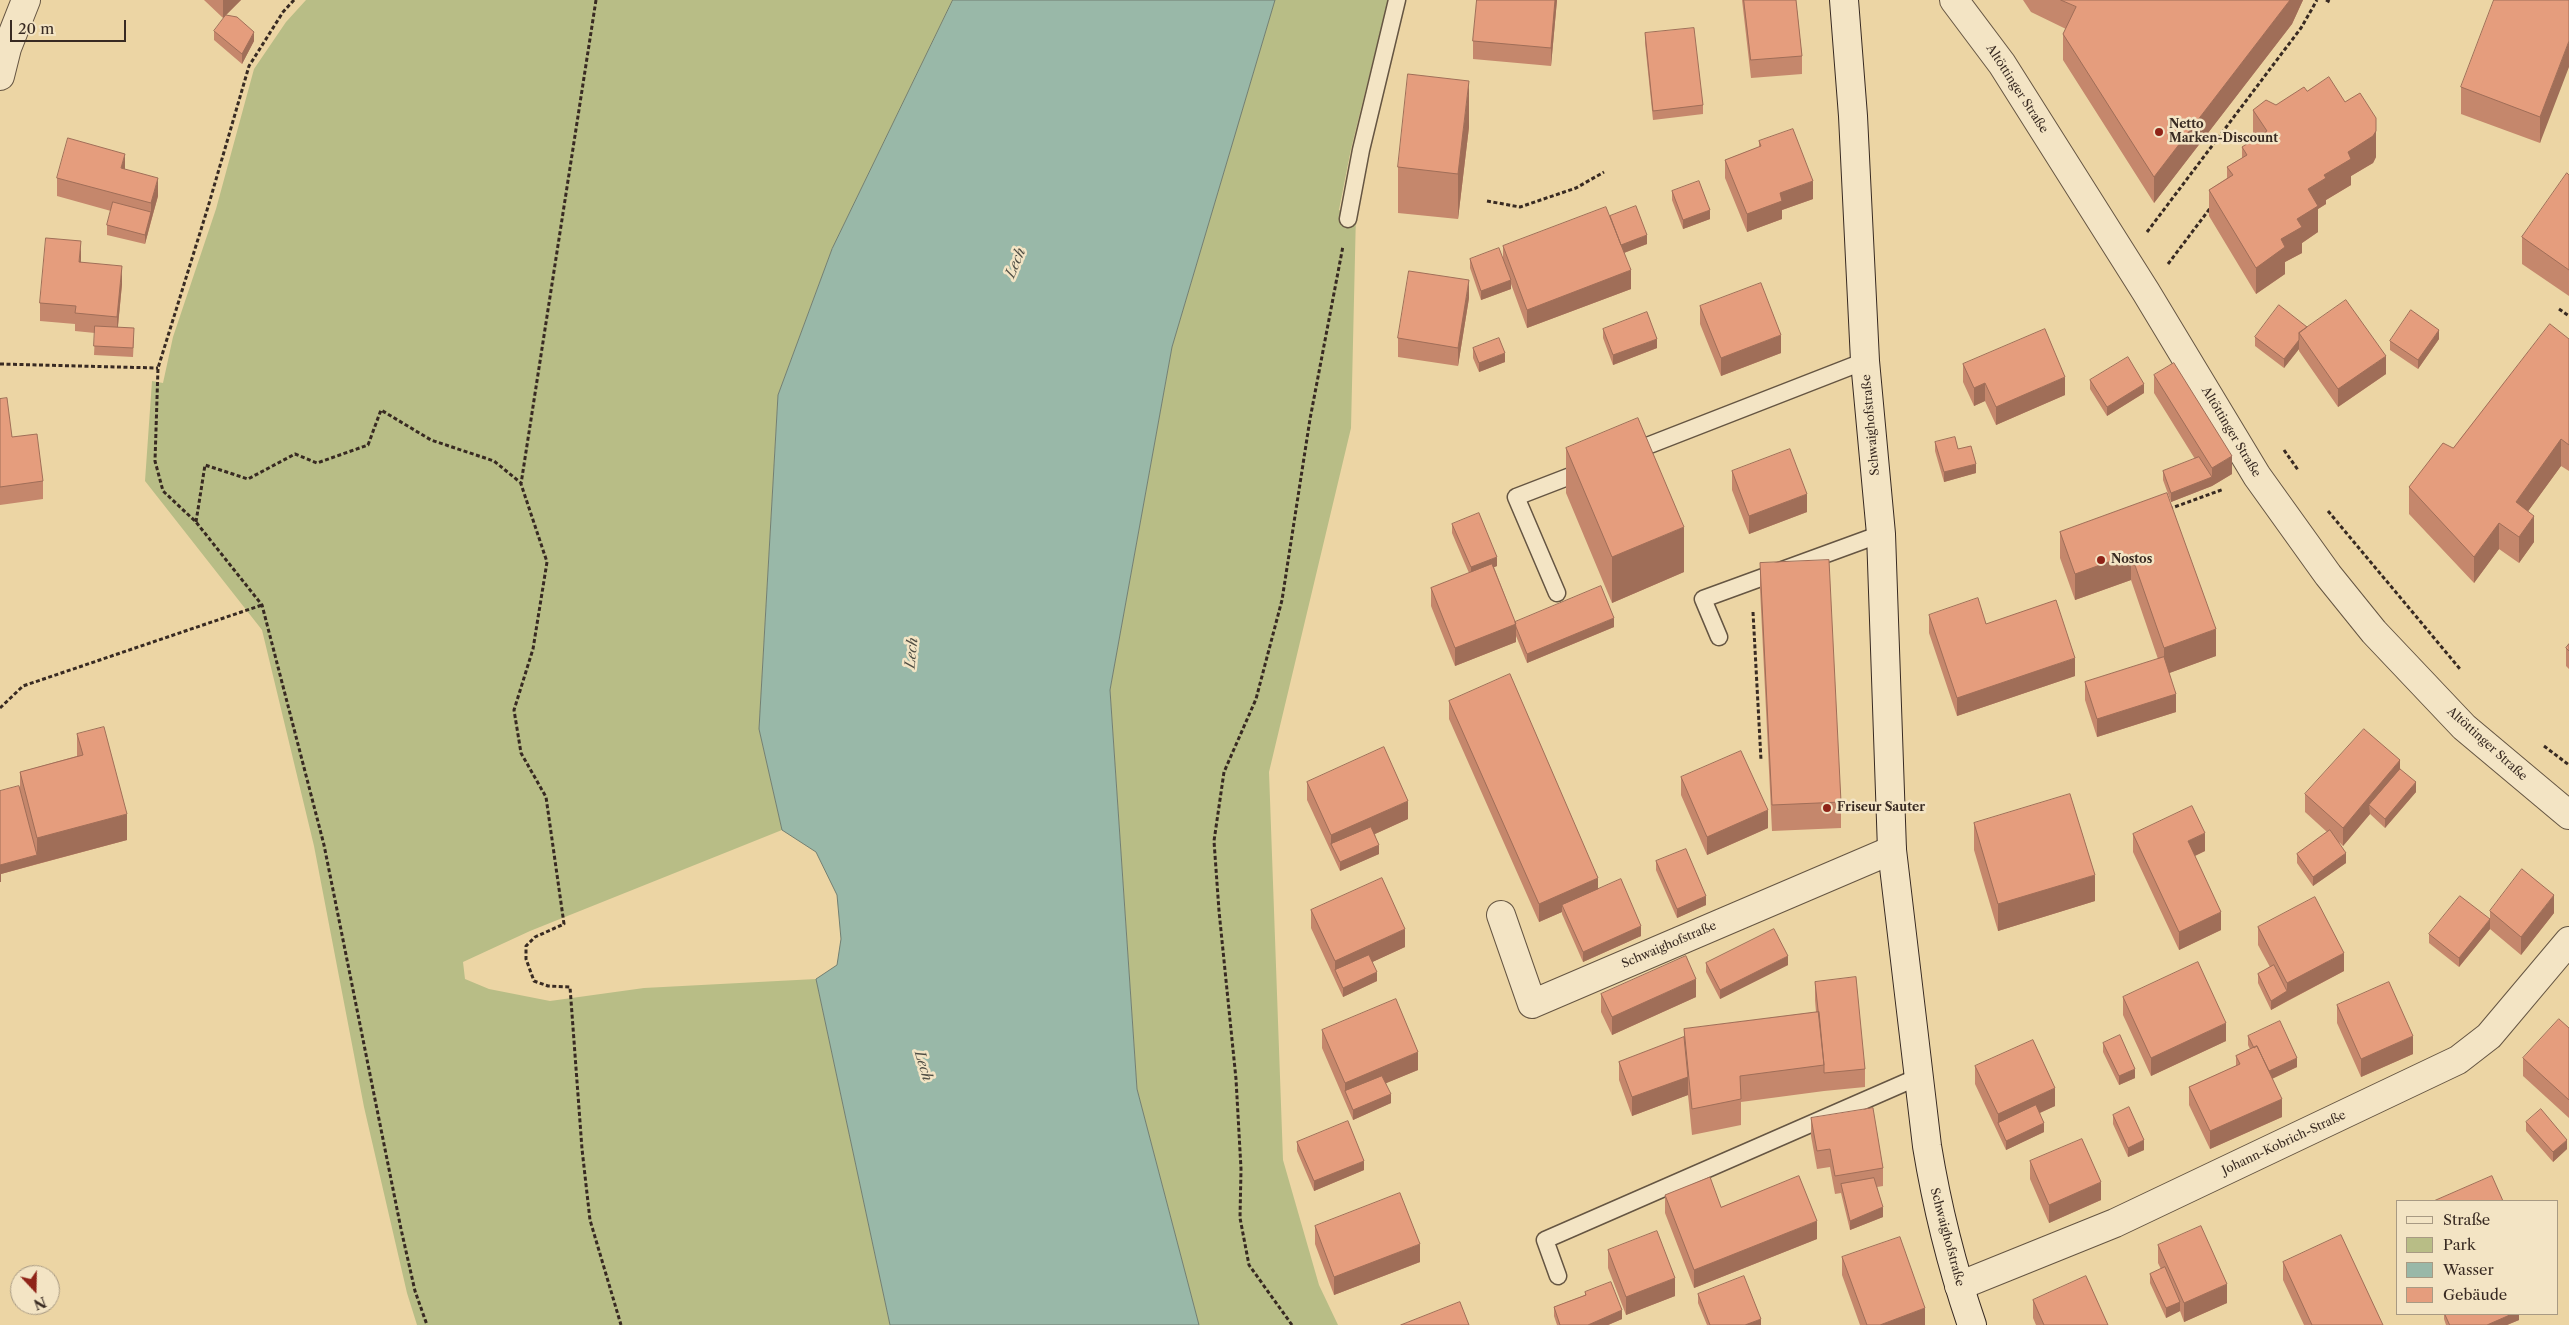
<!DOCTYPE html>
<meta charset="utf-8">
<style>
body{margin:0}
#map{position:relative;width:2569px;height:1325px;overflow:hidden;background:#ecd5a4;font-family:"Libre Caslon Text",serif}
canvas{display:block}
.legend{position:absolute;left:2396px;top:1200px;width:162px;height:115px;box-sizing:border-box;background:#f3e4c4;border:1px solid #a89a83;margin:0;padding:6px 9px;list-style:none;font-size:15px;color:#382a22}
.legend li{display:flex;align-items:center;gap:10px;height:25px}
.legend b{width:25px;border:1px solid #a89a83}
.north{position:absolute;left:10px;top:1265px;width:50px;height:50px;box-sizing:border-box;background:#f3e4c4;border:1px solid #a89a83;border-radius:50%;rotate:159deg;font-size:14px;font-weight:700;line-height:20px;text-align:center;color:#382a22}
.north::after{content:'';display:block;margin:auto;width:18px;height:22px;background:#8f2418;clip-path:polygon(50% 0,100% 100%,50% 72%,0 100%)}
.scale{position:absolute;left:10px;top:20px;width:116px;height:22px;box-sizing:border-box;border:2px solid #382a22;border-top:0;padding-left:6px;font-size:15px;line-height:18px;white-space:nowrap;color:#382a22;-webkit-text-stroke:4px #f3e4c4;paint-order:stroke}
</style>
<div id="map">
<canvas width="2569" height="1325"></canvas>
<ul class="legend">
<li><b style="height:6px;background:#f3e4c4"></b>Straße</li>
<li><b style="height:14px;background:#b8bd86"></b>Park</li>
<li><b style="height:14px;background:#99b8a8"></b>Wasser</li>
<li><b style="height:14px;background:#e59d7d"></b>Gebäude</li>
</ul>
<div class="north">N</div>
<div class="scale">20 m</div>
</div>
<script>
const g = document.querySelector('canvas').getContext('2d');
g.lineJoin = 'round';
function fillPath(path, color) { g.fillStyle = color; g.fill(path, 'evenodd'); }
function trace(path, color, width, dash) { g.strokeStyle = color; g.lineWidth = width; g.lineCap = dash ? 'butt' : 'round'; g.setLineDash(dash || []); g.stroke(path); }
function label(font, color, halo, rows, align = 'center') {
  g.font = font + ' "Libre Caslon Text",serif'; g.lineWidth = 5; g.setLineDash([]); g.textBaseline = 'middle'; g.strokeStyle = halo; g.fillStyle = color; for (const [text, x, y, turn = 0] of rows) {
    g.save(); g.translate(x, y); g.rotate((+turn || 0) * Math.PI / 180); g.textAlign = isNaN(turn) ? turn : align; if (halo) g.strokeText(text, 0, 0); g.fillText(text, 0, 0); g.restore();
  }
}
const green = new Path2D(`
 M306 0H953L832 249 778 395 759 729 782 830 530 931 463 962 465 979 489 989 550 1001 644 988 816 979 890 1325H417L407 1293 364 1107 314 846 262 630 145 481 152 381 163 383 173 337 216 209 254 69 286 22Z
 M1275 0H1388L1351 149 1339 210 1356 213 1351 428 1269 772 1283 1160 1319 1285 1338 1325H1199L1137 1089 1110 690 1172 347Z`);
const water = new Path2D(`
 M953 0H1275L1172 347 1110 690 1137 1089 1199 1325H890L816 979 837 965 841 939 837 895 816 852 782 830 759 729 778 395 832 249Z`);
const path = new Path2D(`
 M294 0 283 12 249 66 208 207 158 368 155 461 163 491 196 522 262 605 324 845 401 1229 415 1291 427 1325
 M596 0 521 484 547 562 533 649 514 710 521 753 546 797 564 924 535 937 526 946V959L534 981 548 986 570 987 582 1149 590 1220 621 1325
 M2326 0 2330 2
 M1487 201 1520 207 1576 188 1604 172
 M2147 232 2301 28 2317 0
 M2168 264 2211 207
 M2559 309 2569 316
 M0 364 158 368
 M2284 450 2298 470
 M2169 509 2224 489
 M2328 511 2460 669
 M196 522 205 465 248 479 295 454 317 463 368 445 381 410 431 440 494 461 521 483
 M1753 612 1761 760
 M0 708 23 686 262 605
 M2544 746 2569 765
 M1292 1325 1249 1265 1240 1218 1241 1169 1236 1079 1219 911 1214 841 1224 772 1256 699 1282 600 1310 419 1343 246`);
const lane = new Path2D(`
 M1348 219 1361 150 1397 0
 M1629 453 1865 361
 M1557 593 1516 497 1586 470
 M1719 637 1703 599 1881 534
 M1558 1276 1545 1240 1918 1077`);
const street = new Path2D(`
 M1954 0 2002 64 2146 292 2257 476 2328 575 2374 632 2464 727 2569 815
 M0 76 7 48 26 0
 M1501 915 1532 1004 1892 850
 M1959 1286 2115 1223 2458 1060 2489 1036 2569 941`);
const secondary = new Path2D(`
 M1844 0 1853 116 1865 361 1881 534 1892 850 1927 1146C1937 1207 1952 1267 1972 1325`);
const wall = new Path2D(`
 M204 0H241L223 18Z
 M1477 0H1557L1551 66 1473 59V41Z
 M1742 0H1796L1802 56V74L1751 78Z
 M2023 0H2303L2292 24 2154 203 2063 60V34L2066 29 2031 12Z
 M2569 0 2540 143 2461 114V87Z
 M214 31 254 41 242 64 214 40Z
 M1645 33 1703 105V114L1653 120 1645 43Z
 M2307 91 2376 157 2373 163 2351 176V185L2326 200V204L2318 209V232L2302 243V253L2285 262V274L2256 294 2209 216V190L2227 178V167L2242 158V147L2254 139 2253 136V110L2276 105Z
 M1469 127 1458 219 1398 213V167Z
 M1759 141 1813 199 1782 210V219L1747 232 1725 178V160L1759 147Z
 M125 170 158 196 145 244 107 235V225L111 211 57 196V178Z
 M2569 175V296L2522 264V237Z
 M1672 191 1710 219 1683 229 1672 200Z
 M1610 216 1647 244 1624 253 1631 289 1527 328 1511 284V289L1481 300 1470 268V259H1503V246Z
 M81 259V262L122 284 118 327 134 337 133 357 94 355 95 333 75 331V324L40 321V303Z
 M1469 298 1458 366 1398 357V338Z
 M1700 306 1781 353 1721 376 1700 324Z
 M2307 327 2386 374 2338 407 2299 351V349L2284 368 2255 346V337Z
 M1603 329 1657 348 1613 365 1603 338Z
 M2439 339 2418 369 2390 350V341Z
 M2569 339V471L2561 466 2528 511 2534 542 2519 563 2499 549 2474 583 2409 514V487L2453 448Z
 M1473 348 1505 362 1479 372 1473 358Z
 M1963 364 2065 395 1996 425 1985 401 1974 406 1963 382Z
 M2154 375 2232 474 2212 486 2171 502 2163 480V471L2195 459 2154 393Z
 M2090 380 2144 393 2107 416 2090 389Z
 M0 399 12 437 43 481V499L0 505Z
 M1935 442 1958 449 1976 473 1944 482 1935 451Z
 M1566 448 1684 572 1612 603 1566 493Z
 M1732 471 1807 512 1749 534 1732 490Z
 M2167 493 2216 656 2169 673 2176 712 2097 737 2085 700V682L2158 659 2131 580 2075 600 2060 558V532Z
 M1452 524 1497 566 1494 567 1515 622 1614 627 1527 663 1516 636V642L1455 666 1431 606V588L1469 573 1452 533Z
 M1760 563 1841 802V828L1772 831 1760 589Z
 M1929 615 1986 624 2075 676 1957 716 1929 633Z
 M2569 644V669L2566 666V648Z
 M1449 701 1598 889 1641 936 1583 962 1562 914V912L1539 922 1449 719Z
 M77 734 127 840 1 874V882H0V791L20 789V772L77 756Z
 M2400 769 2416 792 2385 828 2370 814 2343 846 2339 842 2346 863 2313 886 2297 863V854L2327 832 2305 812V794Z
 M1681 777 1768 828 1707 855 1681 795Z
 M1307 782 1408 819 1375 834 1379 854 1340 871 1307 800Z
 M1974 823 2095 901 1998 931 1974 850Z
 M2133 834 2205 851 2195 856 2221 930 2179 950 2133 852Z
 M1656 861 1706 905 1677 918 1656 870Z
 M1311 910 1405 947 1372 962 1377 981 1343 997 1311 928Z
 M2490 911 2554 913 2521 955 2490 929Z
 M2258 927 2344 971 2271 1010 2258 983V974L2270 967 2258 945Z
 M2490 929 2459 967 2429 943V934Z
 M1706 963 1788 965 1720 999 1706 972Z
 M1815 982 1865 1069V1087L1824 1091 1741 1102V1125L1692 1135 1688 1095 1632 1116 1619 1080V1062L1684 1037V1029L1816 1012 1815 1000Z
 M1601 994 1696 997 1612 1035 1601 1012Z
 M2123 997 2226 1041 2151 1076 2123 1015Z
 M2337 1005 2413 1054 2361 1077 2337 1023Z
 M2569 1028V1118L2523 1076V1058Z
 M1322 1030 1418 1070 1386 1083 1391 1103 1353 1120 1322 1048Z
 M2248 1036 2297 1067 2272 1079 2282 1117 2210 1149 2189 1105V1087L2236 1066V1056L2250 1049 2248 1045Z
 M2103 1043 2135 1078 2119 1085 2103 1052Z
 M1975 1066 2055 1106 2040 1113 2044 1132 2006 1150 1975 1084Z
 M2113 1115 2144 1150 2128 1157 2113 1124Z
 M1811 1118 1883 1168V1186L1877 1187 1883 1217 1850 1230 1841 1193 1835 1194 1830 1167 1817 1169 1811 1136Z
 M2526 1122 2567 1149 2553 1162 2526 1131Z
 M1297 1142 1364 1170 1314 1191 1297 1151Z
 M2030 1161 2101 1200 2049 1223 2030 1179Z
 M1665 1195 1721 1207 1817 1239 1694 1288 1665 1213Z
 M1315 1226 1420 1262 1334 1295 1315 1244Z
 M2158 1245 2227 1303 2184 1322 2180 1311 2166 1318 2150 1283V1274L2161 1269 2158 1263Z
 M1608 1250 1675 1296 1626 1315 1608 1268Z
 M1842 1257 1925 1325H1860L1842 1275Z
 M2283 1262 2383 1325H2304L2283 1280Z
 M1585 1292 1622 1319 1608 1325H1557L1554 1316V1307L1585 1295Z
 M1698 1294 1761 1325H1707L1698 1303Z
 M2033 1300 2108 1325H2036L2033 1318Z
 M2444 1314H2519V1320L2507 1325H2446L2444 1319Z`);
const shadedWall = new Path2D(`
 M223 0H241L223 18Z
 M1555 0H1557L1551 66V48Z
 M2290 0H2303L2292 24 2154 203V177Z
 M254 32V41L242 64V54Z
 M2569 41V67L2540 143V117Z
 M1469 81V127L1458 219V174Z
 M2376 131V157L2373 163 2351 176V185L2326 200V204L2318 209V232L2302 243V253L2285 262V274L2256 294V268L2297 219 2308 189 2324 175 2348 152Z
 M125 154V172L121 168Z
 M158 178V196L151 221V203Z
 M1813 181V199L1782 210V219L1747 232V214L1780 193Z
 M1710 210V219L1683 229V220Z
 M151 212V221L145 244V235Z
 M1647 235V244L1621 254V245Z
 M81 241V259L79 280V262Z
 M122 266V284L117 335V317Z
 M1631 270V289L1527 328V310Z
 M1469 280V298L1458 366V348Z
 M1511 280V289L1481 300V291Z
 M2439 330V339L2418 369V360Z
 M1781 335V353L1721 376V358Z
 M1657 339V348L1613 365V355Z
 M2299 340V349L2284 368V359Z
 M1505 353V362L1479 372V363Z
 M2386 356V374L2338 407V389Z
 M2065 377V395L1996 425V407Z
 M1985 383V401L1974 406V388Z
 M2144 384V393L2107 416V407Z
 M2561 439V466L2516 528V502Z
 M2232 456V474L2212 486 2171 502V493L2212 477V468Z
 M1976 464V473L1944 482V472Z
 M1807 494V512L1749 534V516Z
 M2534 516V542L2519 563V537Z
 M2499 523V549L2474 583V557Z
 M1684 527V572L1612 603V557Z
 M2131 554V580L2075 600V574Z
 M1497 557V566L1471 577V567Z
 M1614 618V627L1527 663V654Z
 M1516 624V642L1455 666V648Z
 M2216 629V656L2164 675V648Z
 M2075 658V676L1957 716V698Z
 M2176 694V712L2097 737V719Z
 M2400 760V778L2369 805 2370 814 2343 846V828Z
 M2416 782V792L2385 828V819Z
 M1408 801V819L1335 852 1331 844V835Z
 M1768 810V828L1707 855V837Z
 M127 814V840L37 864V838Z
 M2205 833V851L2188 859V841Z
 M1379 845V854L1340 871V862Z
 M2346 853V863L2313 886V877Z
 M37 855V864L1 874V882H0V865Z
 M2095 875V901L1998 931V904Z
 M1598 878V896L1562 905V912L1539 922V904Z
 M2554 895V913L2521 955V937Z
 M1706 896V905L1677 918V909Z
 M2221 912V930L2179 950V932Z
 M2490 919V929L2459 967V958Z
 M1641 926V936L1583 962V952Z
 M1405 929V947L1338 978 1335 970V961Z
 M2344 953V971L2287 1001V983Z
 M1788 956V965L1720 999V990Z
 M1377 972V981L1343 997V988Z
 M1696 979V997L1612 1035V1017Z
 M2287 991V1001L2271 1010V1001Z
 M2226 1023V1041L2151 1076V1058Z
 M2413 1036V1054L2361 1077V1059Z
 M1418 1052V1070L1348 1099 1345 1091V1083Z
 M2297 1058V1067L2265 1082V1073Z
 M2135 1069V1078L2119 1085V1076Z
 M1688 1077V1095L1632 1116V1097Z
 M2055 1088V1106L2001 1130 1998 1123V1114Z
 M1391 1094V1103L1353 1120V1110Z
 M2282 1099V1117L2210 1149V1131Z
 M2044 1123V1132L2006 1150V1141Z
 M2144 1140V1150L2128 1157V1148Z
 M2567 1140V1149L2553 1162V1152Z
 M1364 1161V1170L1314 1191V1181Z
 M2101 1182V1200L2049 1223V1205Z
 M1883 1207V1217L1850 1230V1221Z
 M1817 1221V1239L1694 1288V1270Z
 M1420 1244V1262L1334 1295V1277Z
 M1675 1278V1296L1626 1315V1297Z
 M2227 1284V1303L2184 1322V1303Z
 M2180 1302V1311L2166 1318V1308Z
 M1925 1308V1325H1880Z
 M1622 1310V1319L1608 1325H1588Z
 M2512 1314H2519V1320L2507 1325H2487Z
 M1761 1319V1325H1745Z`);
const building = new Path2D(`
 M1477 0H1555L1551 48 1473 41Z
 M1744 0H1796L1802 56 1751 60Z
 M2061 0H2290L2154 177 2063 34 2076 7Z
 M2494 0H2569V41L2540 117 2461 87Z
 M226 15 237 17 254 32 242 54 214 31Z
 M1694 28 1703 105 1653 111 1645 33Z
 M1408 74 1469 81 1458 174 1398 167Z
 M2329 77 2345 102 2360 93 2376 118V131L2373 136 2348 152 2351 159 2324 175 2326 178 2308 189 2318 206 2297 219 2302 227 2281 239 2285 247 2256 268 2209 190 2233 175 2227 167 2247 155 2242 147 2267 131 2253 110 2266 100 2276 105 2304 87 2307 91Z
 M1793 129 1813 181 1780 193 1782 201 1747 214 1725 160 1761 146 1759 141Z
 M68 138 125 154 121 168 158 178 151 203 57 178Z
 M2567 173 2569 175V270L2522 237Z
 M1699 181 1710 210 1683 220 1672 191Z
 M113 202 151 212 145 235 107 225Z
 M1636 206 1647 235 1621 245 1610 216Z
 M1606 207 1631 270 1527 310 1503 246Z
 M46 238 81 241 79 262 122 266 117 317 75 313 76 306 40 303Z
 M1499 248 1511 280 1481 291 1470 259Z
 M1409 271 1469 280 1458 348 1398 338Z
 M1761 283 1781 335 1721 358 1700 306Z
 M2346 300 2386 356 2338 389 2299 333Z
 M2279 305 2307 327 2299 333V340L2284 359 2255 337Z
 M2411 310 2439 330 2418 360 2390 341Z
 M1647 312 1657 339 1613 355 1603 329Z
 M2550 324 2569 339V445L2561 439 2516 502 2534 516 2519 537 2499 523 2474 557 2409 487 2443 443 2453 448Z
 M95 326 134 328 133 348 94 346Z
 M2045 329 2065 377 1996 407 1985 383 1974 388 1963 364Z
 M1499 338 1505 353 1479 363 1473 348Z
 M2128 357 2144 384 2107 407 2090 380Z
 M2174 363 2232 456 2212 468 2154 375Z
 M7 398 12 437 37 434 43 481 0 487V399Z
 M1638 418 1684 527 1612 557 1566 448Z
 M1955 437 1958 449 1971 446 1976 464 1944 472 1935 442Z
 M1790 449 1807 494 1749 516 1732 471Z
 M2199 457 2212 477 2171 493 2163 471Z
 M2167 493 2216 629 2164 648 2131 554 2075 574 2060 532Z
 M1479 513 1497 557 1471 567 1452 524Z
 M1829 560 1841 802 1772 805 1760 563Z
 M1492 564 1516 624 1455 648 1431 588Z
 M1601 586 1614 618 1527 654 1516 627 1515 622Z
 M1978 598 1986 624 2056 600 2075 658 1957 698 1929 615Z
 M2569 644V651L2566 648Z
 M2164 657 2176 694 2097 719 2085 682Z
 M1510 674 1598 878 1539 904 1449 701Z
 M104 727 127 814 37 838 20 772 83 755 77 734Z
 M2364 729 2400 760 2343 828 2305 794Z
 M1384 747 1408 801 1331 835 1307 782Z
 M1741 751 1768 810 1707 837 1681 777Z
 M2400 769 2416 782 2385 819 2369 805Z
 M19 786 37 855 0 865V791Z
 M2070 794 2095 875 1998 904 1974 823Z
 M2192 806 2205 833 2188 841 2221 912 2179 932 2133 834Z
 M1371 827 1379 845 1340 862 1331 844Z
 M2330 830 2346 853 2313 877 2297 854Z
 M1686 849 1706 896 1677 909 1656 861Z
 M2522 869 2554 895 2521 937 2490 911Z
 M1382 878 1405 929 1335 961 1311 910Z
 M1621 879 1641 926 1583 952 1562 905Z
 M2460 896 2490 919 2459 958 2429 934Z
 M2315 897 2344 953 2287 983 2258 927Z
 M1774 929 1788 956 1720 990 1706 963Z
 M1369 955 1377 972 1343 988 1335 970Z
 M1686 956 1696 979 1612 1017 1601 994Z
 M2198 962 2226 1023 2151 1058 2123 997Z
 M2274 965 2287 991 2271 1001 2258 974Z
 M1856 977 1865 1069 1824 1073V1065L1815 982Z
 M2389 982 2413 1036 2361 1059 2337 1005Z
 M1396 999 1418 1052 1345 1083 1322 1030Z
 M1819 1012 1824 1065 1740 1076 1741 1099 1692 1109 1684 1029Z
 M2559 1019 2569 1028V1100L2523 1058Z
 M2280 1021 2297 1058 2269 1071 2257 1046 2254 1048 2248 1036Z
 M2120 1035 2135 1069 2119 1076 2103 1043Z
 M1684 1037 1688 1077 1632 1097 1619 1062Z
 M2033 1040 2055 1088 1998 1114 1975 1066Z
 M2257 1046 2282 1099 2210 1131 2189 1087 2240 1064 2236 1056Z
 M1382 1076 1391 1094 1353 1110 1345 1091Z
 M2036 1105 2044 1123 2006 1141 1998 1123Z
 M2129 1107 2144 1140 2128 1148 2113 1115Z
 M1873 1108 1883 1168 1835 1176 1830 1149 1817 1151 1811 1118Z
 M2541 1109 2567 1140 2553 1152 2526 1122Z
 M1348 1121 1364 1161 1314 1181 1297 1142Z
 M2082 1139 2101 1182 2049 1205 2030 1161Z
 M1799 1176 1817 1221 1694 1270 1665 1195 1710 1177 1721 1207Z
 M2492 1176 2503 1201H2434Z
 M1874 1178 1883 1207 1850 1221 1841 1184Z
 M1400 1193 1420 1244 1334 1277 1315 1226Z
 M2201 1226 2227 1284 2184 1303 2158 1245Z
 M1657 1231 1675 1278 1626 1297 1608 1250Z
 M2341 1235 2383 1325H2312L2283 1262Z
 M1900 1237 1925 1308 1880 1325H1867L1842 1257Z
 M2165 1267 2180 1302 2166 1308 2150 1274Z
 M1744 1276 1761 1319 1745 1325H1710L1698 1294Z
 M2086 1276 2108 1325H2044L2033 1300Z
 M1611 1282 1622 1310 1588 1325H1560L1554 1307 1586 1295 1585 1292Z
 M1460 1302 1469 1325H1401Z
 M2445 1314H2512L2487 1325H2450Z`);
const markers = [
 [2159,132,5,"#8f2418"],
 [2101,560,5,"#8f2418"],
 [1827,808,5,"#8f2418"]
];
const streetNames = [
 ["Altöttinger Straße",2017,89,57],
 ["Schwaighofstraße",1871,425,-95],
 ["Altöttinger Straße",2231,432,59],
 ["Altöttinger Straße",2487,744,42],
 ["Schwaighofstraße",1669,945,-23],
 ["Johann-Kobrich-Straße",2284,1143,-25],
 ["Schwaighofstraße",1947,1237,75]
];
const poiNames = [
 ["Netto",2169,125],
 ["Marken-Discount",2169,139],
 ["Nostos",2111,560],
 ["Friseur Sauter",1837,808]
];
const waterNames = [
 ["Lech",1016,263,-67],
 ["Lech",912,653,-84],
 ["Lech",923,1066,73]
];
fillPath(green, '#b8bd86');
fillPath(water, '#99b8a8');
trace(water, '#727f72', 1);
trace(lane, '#655542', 19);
trace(street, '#655542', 30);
trace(secondary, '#382a22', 30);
trace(path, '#382a22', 3, [4, 2.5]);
trace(lane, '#f3e4c4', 16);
trace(street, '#f3e4c4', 28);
trace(secondary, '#f3e4c4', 28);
fillPath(wall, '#c5876c');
fillPath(shadedWall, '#a06e58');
fillPath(building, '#e59d7d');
trace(building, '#a06e58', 1);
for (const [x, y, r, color] of markers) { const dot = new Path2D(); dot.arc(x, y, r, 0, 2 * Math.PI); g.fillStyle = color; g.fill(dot); trace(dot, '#f3e4c4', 2); }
label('12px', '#382a22', '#f3e4c4', streetNames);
label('bold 12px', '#382a22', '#f3e4c4', poiNames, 'left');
label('italic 14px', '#504e44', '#f3e4c4', waterNames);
</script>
